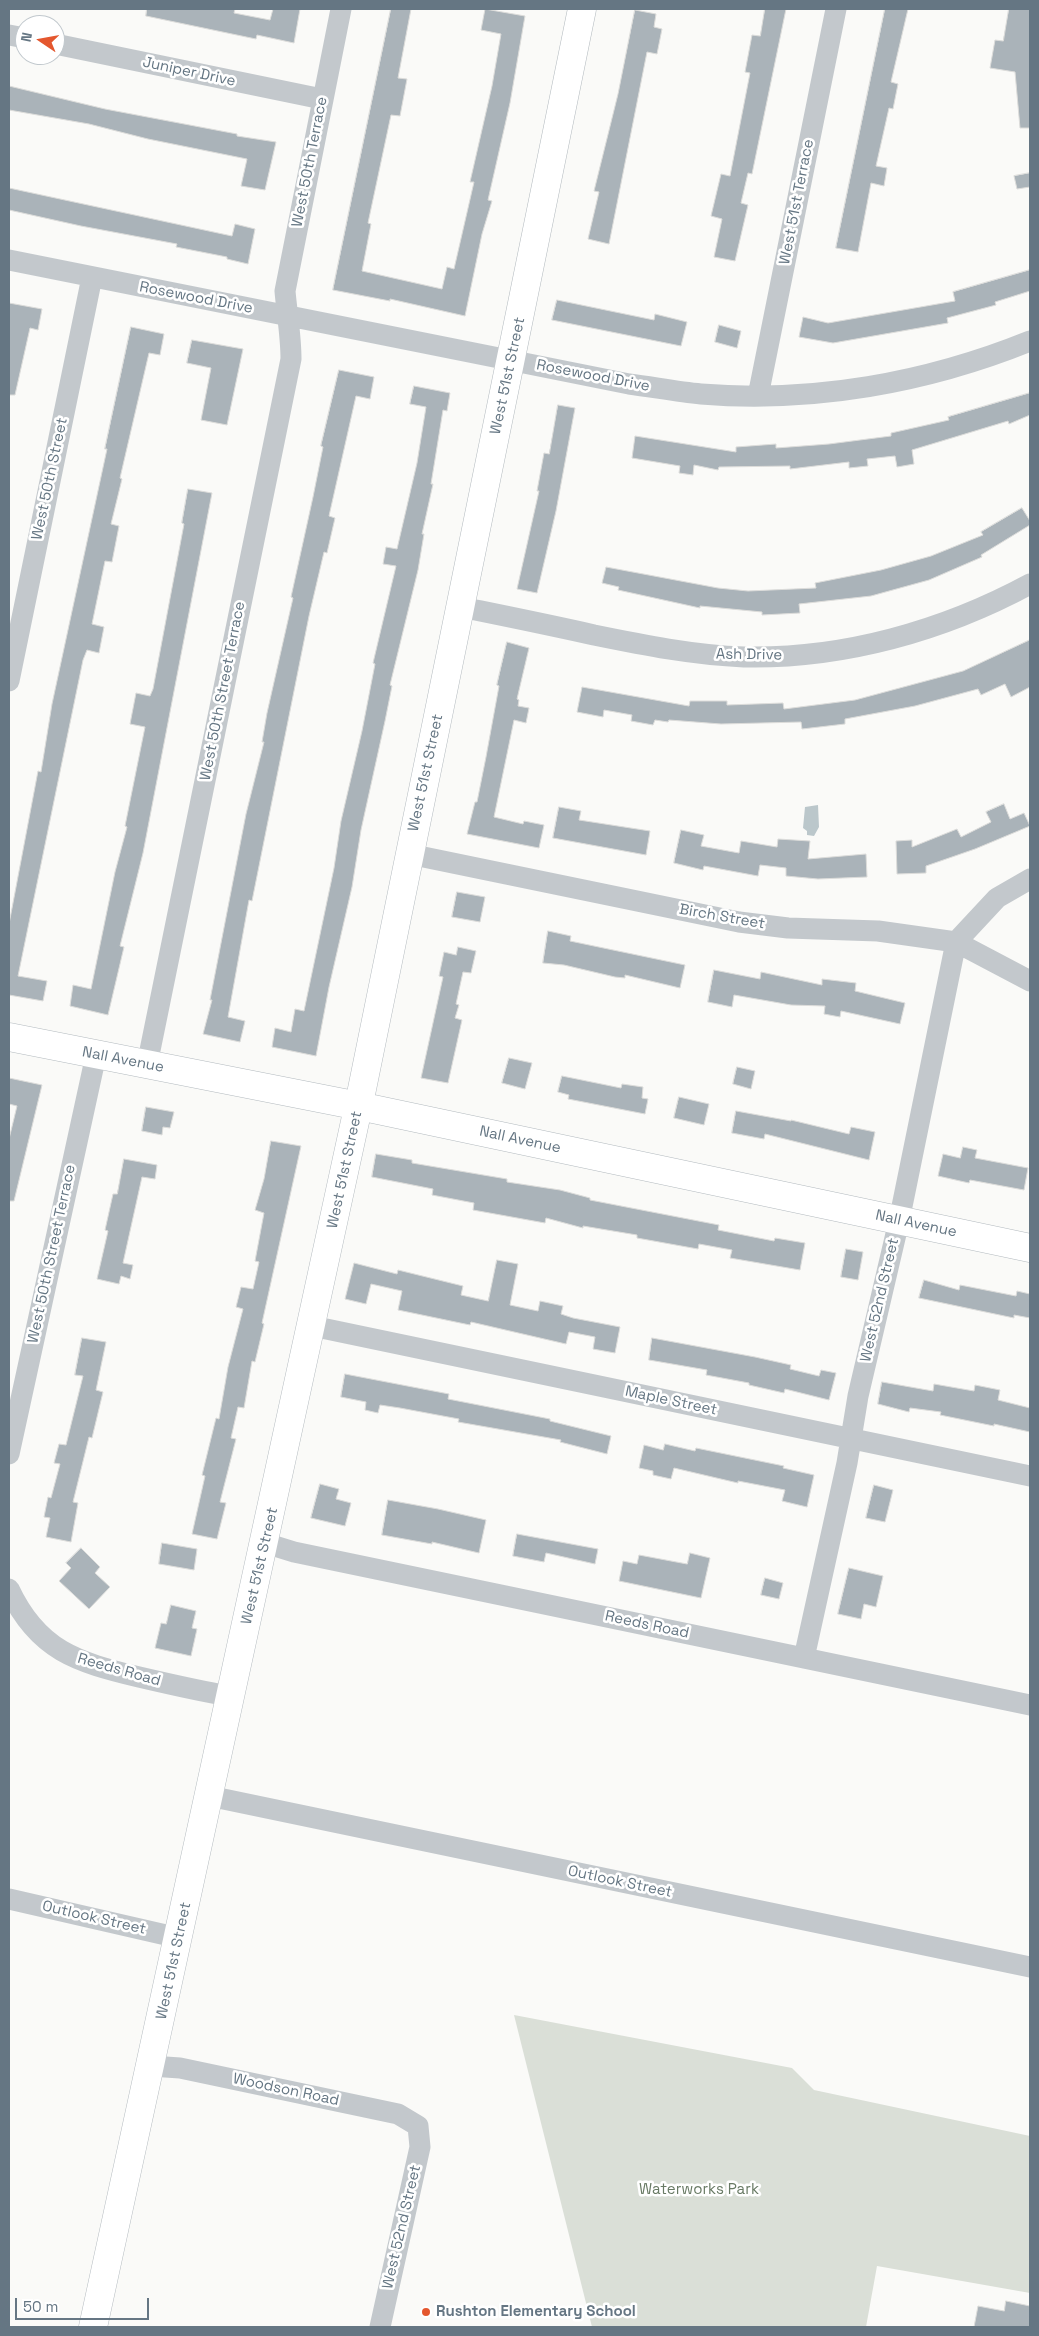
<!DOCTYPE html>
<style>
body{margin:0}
#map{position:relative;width:1039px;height:2336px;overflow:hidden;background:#fafaf8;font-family:"Space Grotesk",sans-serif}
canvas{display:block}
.frame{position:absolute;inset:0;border:10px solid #657683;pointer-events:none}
.north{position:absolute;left:15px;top:15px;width:50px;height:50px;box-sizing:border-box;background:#fff;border:1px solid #c1c8cd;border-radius:50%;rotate:282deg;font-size:14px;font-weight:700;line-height:20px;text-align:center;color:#657683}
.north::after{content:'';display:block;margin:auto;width:18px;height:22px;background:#e4572e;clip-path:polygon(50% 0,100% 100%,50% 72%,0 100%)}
.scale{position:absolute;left:15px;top:2298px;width:134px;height:22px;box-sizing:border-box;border:2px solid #657683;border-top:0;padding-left:6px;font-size:15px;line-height:18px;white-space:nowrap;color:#657683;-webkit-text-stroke:4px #fff;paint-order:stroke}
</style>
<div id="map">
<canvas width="1039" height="2336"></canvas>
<div class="frame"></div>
<div class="north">N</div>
<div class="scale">50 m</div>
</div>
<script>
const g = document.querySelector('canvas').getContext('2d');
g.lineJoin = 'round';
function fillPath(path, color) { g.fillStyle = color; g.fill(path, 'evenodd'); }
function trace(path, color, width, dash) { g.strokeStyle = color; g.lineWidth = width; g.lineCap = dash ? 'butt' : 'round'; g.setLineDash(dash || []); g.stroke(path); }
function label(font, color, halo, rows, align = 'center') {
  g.font = font + ' "Space Grotesk",sans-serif'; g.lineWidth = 5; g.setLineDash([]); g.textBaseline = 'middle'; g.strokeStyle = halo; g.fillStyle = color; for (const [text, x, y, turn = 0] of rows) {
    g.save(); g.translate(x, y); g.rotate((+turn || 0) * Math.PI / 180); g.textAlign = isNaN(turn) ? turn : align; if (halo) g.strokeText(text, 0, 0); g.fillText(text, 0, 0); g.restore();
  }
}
const green = new Path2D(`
 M514 2015 792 2068 814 2090 1030 2136V2293L877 2266 866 2327H592Z`);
const water = new Path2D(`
 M818 805 819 827 814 836 807 835V831L803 828 805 807Z`);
const building = new Path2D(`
 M147 9H235L234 13 270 20 273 9H300L294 43 257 35 256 39 146 16Z
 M391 9H411L398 78 407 79 400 116 391 115 368 223 371 224 362 271 442 289 447 267 454 269 474 182H470L492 86 501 34 481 30 485 9 525 16 510 103 488 200 492 201 482 234 465 316 390 299V301L333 290Z
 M765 9H786L752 174 748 173 741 203 748 205 735 261 714 257 722 219 711 216 721 174 730 176 750 73 745 72 752 35 760 36Z
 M885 9H908L891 82 898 84 893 109 889 108 876 166 887 168 884 186 871 183 858 252 836 248Z
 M1009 9H1030V128H1020L1015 72 990 68 995 40 1003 41Z
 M635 10 656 14 654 27 662 29 657 54 647 52 609 244 588 239 599 192 594 191 618 94Z
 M9 86 105 109 237 134V136L276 142 265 190 241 186 247 159 148 139 89 124 9 110Z
 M1030 173V187L1017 189 1014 176Z
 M9 188 232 236 235 224 255 229 248 264 227 259V257L176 247 177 244 81 226 9 210Z
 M1030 270V291L995 302 996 305 947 318 948 323 833 343 799 337 803 317 828 323 955 301 953 292Z
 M557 300 654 320 655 314 687 322 681 346 552 320Z
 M9 303 42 309 38 330 30 328 15 395H9Z
 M719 325 741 331 737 348 715 342Z
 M131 327 164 334 160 355 149 353 120 478 122 479 111 524 119 526 112 562 105 561 92 624 104 627 99 653 87 650 83 660 18 976 47 981 43 1001 9 995V924L38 771 41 772 52 704 107 449H105Z
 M192 340 243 349 227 425 201 420 211 368 187 363Z
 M339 370 374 377 370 399 356 396 329 516 335 518 327 553 324 552 309 616 252 901 249 900 228 1017 245 1021 240 1042 203 1034 212 1000H210L246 814 264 742H262L267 713 293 598 291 597 313 497 323 447 321 446Z
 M414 386 450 393 447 411 443 410 431 484H433L422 534H424L418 570 390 685 392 686 385 721 361 830 352 887 329 987 316 1056 272 1047 275 1028 291 1032 295 1009 304 1011 334 868 341 821 362 731 375 664 373 663 396 566 383 564 386 547 397 549 417 463 426 407 410 404Z
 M1030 393V415L1009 424 1008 421 912 450 914 464 897 467 895 456 867 459 868 466 849 468V462L790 469V466L719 467 718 470 694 465 693 475 679 473 680 466 632 458 635 436 736 452V447L776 444V448L829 444 891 436V433L949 420 948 417Z
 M558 405 575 408 556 511 537 593 517 589 539 491H537L544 453 549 454Z
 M188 489 212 493 143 853 120 946 124 947 108 1015 70 1006 73 985 91 989 115 872 127 827 125 826 145 727 130 724 136 693 150 696 153 689 184 524 182 523Z
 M1022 508 1030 521V525L981 555 982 557 929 580 871 596 799 604 800 613 762 615V612L700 606V608L618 590 619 587 602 583 606 567 718 588 748 591 816 588 815 583 881 570 931 556 983 535 981 532Z
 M1030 640V687L1011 697 1005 684 981 695 978 689 915 706 845 719V724L802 729 801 722 721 724 669 720 668 722 655 720 653 725 631 721 632 715 604 710 603 717 577 712 582 687 689 706 690 701H727V705L783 703 784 709 855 700 963 671Z
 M507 642 529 648 517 699 519 700 518 706 529 708 526 723 514 720 494 817 523 824 524 821 544 825 539 848 467 834 475 802H477L486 757 499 686 497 685Z
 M1004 804 1010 819 1024 813 1030 826 975 849 926 866V873L897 874 896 841 912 840V847L957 829 961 837 991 822 986 812Z
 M559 807 581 811 579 820 650 831 646 855 553 838Z
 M681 830 704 835 701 846 739 853 741 841 777 847 778 839 810 841 808 859 866 854 867 877 818 879 786 876V868L760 865 758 876 704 866 703 870 674 863Z
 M457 892 485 897 480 922 452 917Z
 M548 931 571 936 570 941 685 965 680 988 625 975V978L615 977 564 965 543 963Z
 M458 947 476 951 471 973 463 972 456 1004 459 1005 455 1018 462 1020 448 1083 421 1078 443 977 439 976 444 952 456 955Z
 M714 970 760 979 761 972 822 985V979L856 983 855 991 905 1003 900 1024 841 1011 840 1017 824 1014 825 1006 791 1005 734 995 732 1007 708 1002Z
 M509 1058 532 1063 525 1089 502 1083Z
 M737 1067 755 1071 751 1089 733 1084Z
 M562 1076 621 1088 622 1084 643 1087 642 1098 648 1099 645 1114 568 1099 569 1095 558 1092Z
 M9 1078 42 1085 14 1201H9V1139L17 1106 9 1104Z
 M679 1097 709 1104 704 1125 674 1118Z
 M146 1107 174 1112 170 1128 163 1127 162 1135 142 1131Z
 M736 1111 791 1121V1120L849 1134 851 1127 875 1132 869 1160 765 1134 764 1139 732 1133Z
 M271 1141 301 1146 262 1323 264 1324 255 1362 252 1361 244 1408 238 1407 231 1438 236 1439 220 1502 226 1503 217 1539 192 1534 205 1476 202 1475 216 1418 219 1419 228 1367 243 1309 236 1307 241 1287 253 1289 259 1262 255 1261 264 1213 255 1210 264 1179Z
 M963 1147 977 1150 975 1158 1028 1168 1024 1190 970 1180 969 1183 938 1176 943 1154 960 1158Z
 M376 1154 412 1160V1163L507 1179V1182L560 1190 590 1198V1200L719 1225 718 1230 774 1241 775 1238 805 1243 800 1270 730 1258 732 1250 699 1244 698 1249 637 1238V1235L583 1226V1228L546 1218 545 1223 473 1210 474 1203 432 1195 433 1189 372 1177Z
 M124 1159 157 1165 155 1179 142 1177 123 1263 133 1265 130 1279 121 1276 119 1284 97 1279 108 1231 105 1230 113 1194H117Z
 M846 1249 863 1252 858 1280 841 1277Z
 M497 1260 518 1264 510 1305 538 1311 540 1301 563 1306 561 1314 573 1318 620 1327 615 1353 593 1349 595 1337 569 1332 566 1344 471 1322 470 1325 398 1310 402 1291 371 1284 366 1304 345 1299 354 1263 397 1274 398 1270 463 1286 461 1295 488 1301Z
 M924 1280 959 1290 960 1285 1016 1296 1017 1291 1030 1294V1318L1014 1315V1318L919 1298Z
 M82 1338 106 1342 96 1390 103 1392 92 1438 89 1437 73 1502 78 1503 71 1542 46 1537 50 1518 44 1517 48 1497 51 1498 60 1464 54 1463 59 1444 66 1445 83 1376 75 1375Z
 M652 1338 755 1357 791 1365 790 1369 819 1376 821 1370 836 1373 829 1400 785 1389 784 1393 749 1385V1383L706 1375 707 1370 649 1360Z
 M345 1374 449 1394 448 1399 550 1419V1421L611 1436 607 1454 560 1442 561 1440 458 1422 459 1419 400 1408 380 1405 378 1413 365 1410 366 1402 341 1397Z
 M882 1382 933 1391 934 1384 974 1391 975 1385 1000 1390 998 1400 1030 1408V1432L994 1424V1426L940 1415 941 1412 910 1408 909 1412 878 1404Z
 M665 1444 695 1451 696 1448 784 1466 783 1468 814 1475 807 1507 782 1501 785 1490 738 1481V1483L674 1468 671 1479 653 1475V1471L639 1468 644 1445 663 1450Z
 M320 1484 339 1489 336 1499 351 1503 345 1526 311 1518Z
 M874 1485 893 1490 885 1522 866 1518Z
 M388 1500 438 1509 486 1520 479 1553 432 1542V1544L382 1535Z
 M517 1534 598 1549 595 1564 546 1553 544 1562 513 1556Z
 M162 1543 197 1549 194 1570 159 1564Z
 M81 1548 100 1567 95 1573 110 1587 89 1609 59 1581 71 1568 66 1563Z
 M690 1553 710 1558 701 1598 619 1581 623 1561 637 1564 639 1555 687 1564Z
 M849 1568 883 1576 876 1607 864 1604 861 1619 838 1614Z
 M765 1578 783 1583 779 1599 761 1595Z
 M171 1605 196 1611 192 1628 197 1629 191 1656 155 1648 161 1623 166 1624Z
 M1006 2301 1030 2306V2327H974L978 2306 1004 2311Z`);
const street = new Path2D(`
 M9 35 25 38
 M55 44 322 99
 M9 260 629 384C653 387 677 392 701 394 813 403 926 383 1030 341
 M758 396 836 9
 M461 607C505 616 550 625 594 635 643 645 693 655 744 657 843 659 943 631 1030 584
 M9 681 92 277
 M409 854 739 922 788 928 878 931 956 942 1030 981
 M147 1065 291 359C291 336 287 314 285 291L341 9
 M312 1326 1030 1476
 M9 1454 96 1055
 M265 1543 294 1552 1030 1705
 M9 1589C38 1651 77 1662 139 1677 169 1684 199 1691 229 1696
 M804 1658 847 1463 858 1396 899 1221 956 942 997 898 1030 879
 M209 1796 1030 1967
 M9 1899 179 1938
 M151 2066 180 2068 398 2114 418 2126 420 2147 380 2327`);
const secondary = new Path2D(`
 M9 1037 359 1106 1030 1248
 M93 2327 361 1094 582 9`);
const markers = [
 [426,2312,5,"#e4572e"]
];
const streetNames = [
 ["Juniper Drive",189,72,12],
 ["West 50th Terrace",310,162,-79],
 ["West 51st Terrace",797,202,-79],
 ["Rosewood Drive",196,298,11],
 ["West 51st Street",508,376,-78],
 ["Rosewood Drive",593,376,11],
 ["West 50th Street",50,479,-78],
 ["Ash Drive",749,655,1],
 ["West 50th Street Terrace",223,691,-79],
 ["West 51st Street",426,773,-78],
 ["Birch Street",722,917,10],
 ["Nall Avenue",123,1060,11],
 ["Nall Avenue",520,1140,12],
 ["West 51st Street",345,1170,-78],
 ["Nall Avenue",916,1224,12],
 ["West 50th Street Terrace",52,1254,-78],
 ["West 52nd Street",880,1300,-77],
 ["Maple Street",671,1401,12],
 ["West 51st Street",260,1566,-77],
 ["Reeds Road",647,1625,12],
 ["Reeds Road",119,1670,16],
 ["Outlook Street",620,1882,12],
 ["Outlook Street",94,1918,13],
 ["West 51st Street",174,1961,-78],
 ["Woodson Road",286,2090,12],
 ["West 52nd Street",402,2227,-77]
];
const parkNames = [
 ["Waterworks Park",699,2190]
];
const poiNames = [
 ["Rushton Elementary School",436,2312]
];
fillPath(green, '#dadfd7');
fillPath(water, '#bbc7cb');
fillPath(building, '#aab3b9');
trace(building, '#dcdcda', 1);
trace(secondary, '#b3babf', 29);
trace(street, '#c3c8cc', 21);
trace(secondary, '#fff', 28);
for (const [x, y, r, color] of markers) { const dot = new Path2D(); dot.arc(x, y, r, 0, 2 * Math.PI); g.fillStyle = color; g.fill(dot); trace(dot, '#fff', 2); }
label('15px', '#657683', '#fff', streetNames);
label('15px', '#687a64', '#fff', parkNames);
label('bold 15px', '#657683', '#fff', poiNames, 'left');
</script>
